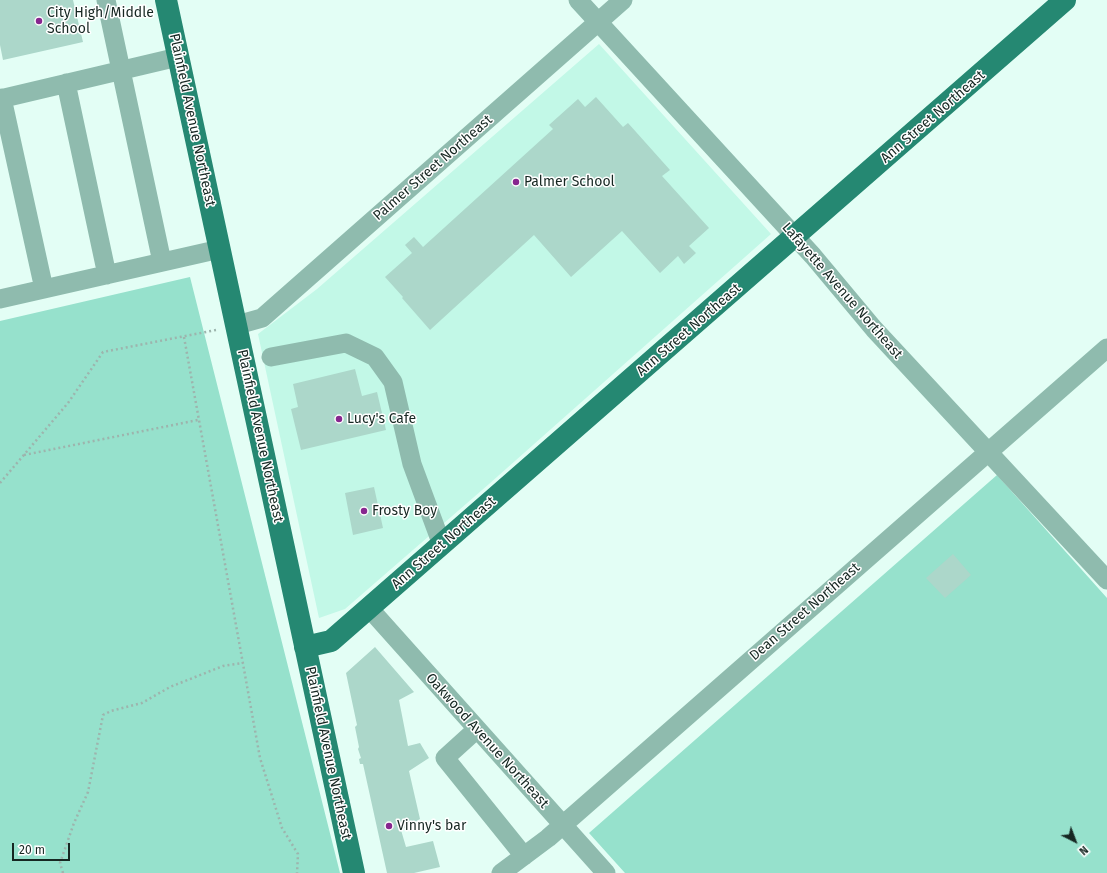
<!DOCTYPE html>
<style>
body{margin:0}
#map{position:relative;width:1107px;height:873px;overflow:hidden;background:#e3fef5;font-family:"Fira Sans",sans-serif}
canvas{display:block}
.north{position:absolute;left:1055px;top:821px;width:40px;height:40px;-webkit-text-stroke:3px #fff;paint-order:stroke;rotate:138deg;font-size:11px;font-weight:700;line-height:16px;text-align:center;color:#162722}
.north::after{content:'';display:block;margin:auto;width:14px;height:18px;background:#162722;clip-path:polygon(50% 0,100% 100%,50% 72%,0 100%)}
.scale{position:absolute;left:12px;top:843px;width:58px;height:18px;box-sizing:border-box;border:2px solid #162722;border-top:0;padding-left:5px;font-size:12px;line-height:14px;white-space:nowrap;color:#162722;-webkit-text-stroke:3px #fff;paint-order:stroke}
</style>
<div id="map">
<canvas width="1107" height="873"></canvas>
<div class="north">N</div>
<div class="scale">20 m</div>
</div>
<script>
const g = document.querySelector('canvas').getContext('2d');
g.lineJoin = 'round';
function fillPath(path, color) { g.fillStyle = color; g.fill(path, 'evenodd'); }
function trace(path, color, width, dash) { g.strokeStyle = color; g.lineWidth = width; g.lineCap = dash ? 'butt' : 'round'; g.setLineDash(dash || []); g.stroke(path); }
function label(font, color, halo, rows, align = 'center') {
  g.font = font + ' "Fira Sans",sans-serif'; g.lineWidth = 3; g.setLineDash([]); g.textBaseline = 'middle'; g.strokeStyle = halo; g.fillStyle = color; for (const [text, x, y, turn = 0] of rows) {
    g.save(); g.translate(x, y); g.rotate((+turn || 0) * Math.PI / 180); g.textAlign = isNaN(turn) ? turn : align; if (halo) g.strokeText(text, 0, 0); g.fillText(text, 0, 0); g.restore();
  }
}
const built = new Path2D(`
 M599 44 771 234 489 484 345 609 319 618 258 334 317 289Z`);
const green = new Path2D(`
 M190 277 340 873H0V321Z
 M997 475 1107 598V873H625L589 833Z`);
const building = new Path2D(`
 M0 0H73L83 42 3 60 0 45Z
 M596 97 623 127 628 123 670 170 662 176 709 228 689 246 696 253 684 264 678 256 660 273 622 231 571 277 534 235 430 330 402 298 403 297 385 277 412 253 405 245 414 237 423 247 553 129 549 125 578 99 585 107Z
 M355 369 362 396 377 392 386 430 301 450 291 409 298 407 293 384Z
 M374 487 383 528 353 535 345 493Z
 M953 554 971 575 945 598 926 578Z
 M375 647 414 692 399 700 408 746 420 743 429 758 409 771 420 819 401 830 406 847 433 841 440 867 414 873H387L363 764H360L359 759 361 758 358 749 359 747 355 727 357 725 346 673Z`);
const path = new Path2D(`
 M184 337 260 758 282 828 298 854 297 873
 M24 455 198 420
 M0 483 68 403 103 352 216 330
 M63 873 60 863 74 823 88 792 103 715 111 711 142 703 170 687 223 666 243 663`);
const minor = new Path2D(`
 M106 0 162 262
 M578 0 813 256 874 329 1107 580
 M66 83 107 275
 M2 98 44 289
 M0 99 178 57
 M0 299 220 249
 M237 325 262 318 623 0
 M271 357 346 343 375 357 393 382 412 464 442 545
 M369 608 606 873
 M477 729 445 758 524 856
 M501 873 548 838 1107 348`);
const major = new Path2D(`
 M166 0 354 873
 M305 647 331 641 1065 0`);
const markers = [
 [39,21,4,"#87268f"],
 [516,182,4,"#87268f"],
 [339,419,4,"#87268f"],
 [364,511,4,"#87268f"],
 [389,826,4,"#87268f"]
];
const poiNames = [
 ["City High/Middle",47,13],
 ["School",47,29],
 ["Palmer School",524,182],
 ["Lucy's Cafe",347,419],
 ["Frosty Boy",372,511],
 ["Vinny's bar",397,826]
];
const streetNames = [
 ["Ann Street Northeast",933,117,-41],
 ["Plainfield Avenue Northeast",192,120,78],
 ["Palmer Street Northeast",433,168,-41],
 ["Lafayette Avenue Northeast",842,291,49],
 ["Ann Street Northeast",689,330,-41],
 ["Plainfield Avenue Northeast",260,436,78],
 ["Ann Street Northeast",444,543,-41],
 ["Dean Street Northeast",805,612,-41],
 ["Oakwood Avenue Northeast",487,741,48],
 ["Plainfield Avenue Northeast",328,753,78]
];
fillPath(built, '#c2f8e7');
fillPath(green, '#96e1cc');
fillPath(building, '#acd7ca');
trace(path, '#9db4ad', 2.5, [2, 3]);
trace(minor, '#8fbbae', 19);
trace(major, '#258872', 22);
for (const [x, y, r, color] of markers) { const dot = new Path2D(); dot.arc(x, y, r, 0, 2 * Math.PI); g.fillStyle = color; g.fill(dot); trace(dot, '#fff', 1.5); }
label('14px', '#162722', '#fff', poiNames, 'left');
label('14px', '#162722', '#fff', streetNames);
</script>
